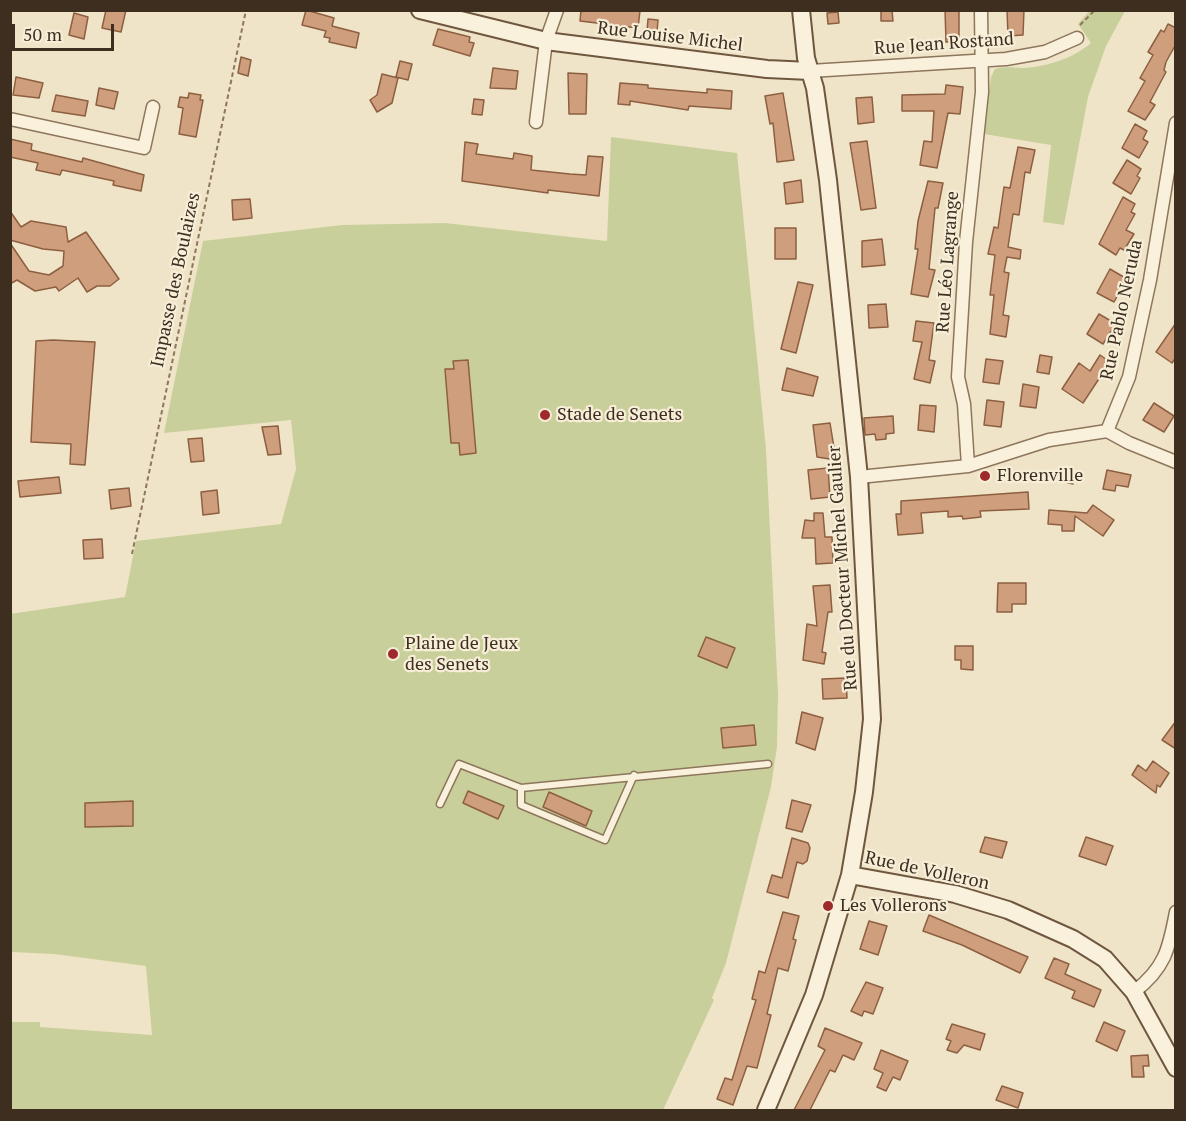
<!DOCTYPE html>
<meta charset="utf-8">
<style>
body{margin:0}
#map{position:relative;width:1186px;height:1121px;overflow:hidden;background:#f0e4c8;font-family:"PT Serif",serif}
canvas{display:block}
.frame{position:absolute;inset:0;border:12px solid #3d2e20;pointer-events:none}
.scale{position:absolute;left:12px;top:24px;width:102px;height:27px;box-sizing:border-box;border:3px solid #3d2e20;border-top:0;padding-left:8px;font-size:18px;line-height:21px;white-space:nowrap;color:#3d2e20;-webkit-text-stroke:4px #f7eed8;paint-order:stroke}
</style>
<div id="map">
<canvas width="1186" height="1121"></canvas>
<div class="frame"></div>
<div class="scale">50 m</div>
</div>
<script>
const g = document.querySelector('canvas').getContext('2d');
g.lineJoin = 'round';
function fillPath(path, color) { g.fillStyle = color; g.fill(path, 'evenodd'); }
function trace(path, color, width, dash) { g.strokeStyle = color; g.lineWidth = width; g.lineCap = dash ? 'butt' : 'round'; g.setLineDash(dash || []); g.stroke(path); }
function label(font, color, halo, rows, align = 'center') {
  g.font = font + ' "PT Serif",serif'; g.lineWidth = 4.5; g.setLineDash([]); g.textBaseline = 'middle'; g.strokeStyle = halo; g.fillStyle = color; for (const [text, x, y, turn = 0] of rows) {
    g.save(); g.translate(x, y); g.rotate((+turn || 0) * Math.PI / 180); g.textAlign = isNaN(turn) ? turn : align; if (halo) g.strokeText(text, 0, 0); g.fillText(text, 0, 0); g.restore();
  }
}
const green = new Path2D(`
 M1090 10 1125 11 1106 46 1088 97 1064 225 1043 222 1051 145 984 134 991 77 995 69C1005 66 1014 68 1024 68 1046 67 1074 58 1091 43L1078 24Z
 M611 137 737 153 766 449 778 694 777 747 771 787 726 963 712 998 714 1000 663 1110H11V1022H40V1027L152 1035 146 966 54 954 11 952 10 614 125 597 136 541 281 524 296 469 291 420 164 433 203 241 342 225 445 223 607 241Z`);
const building = new Path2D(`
 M106 10H126L121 32 102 28Z
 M306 10 334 18 332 26 359 33 356 48 329 42 330 38 324 37 326 31 302 25Z
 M581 10 640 11 638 28 580 21Z
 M881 10H892L893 21H881Z
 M945 10H959V42H946Z
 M1007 10H1024L1023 35 1008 36Z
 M838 12 839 23 828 24 827 13Z
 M74 13 88 17 84 39 69 35Z
 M648 19 658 20 657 32 647 31Z
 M1168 24 1176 28V44L1166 62 1164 70 1166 72 1150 102 1155 105 1145 120 1128 111 1145 81 1140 78 1153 55 1148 52 1161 30 1164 32Z
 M438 29 470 37 469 42 474 43 470 56 433 45Z
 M241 57 251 60 248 76 238 73Z
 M400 61 412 64 408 80 396 77Z
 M493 68 518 71 516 89 490 88Z
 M568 73 587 74 586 114H569Z
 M382 74 398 78 392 103 377 112 370 100 377 95Z
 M16 77 43 83 39 98 13 95Z
 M620 83 648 85V88L707 93V89L732 91 731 109 689 106 688 110 630 101V105L618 104Z
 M946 85 963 87 960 114 948 113 937 168 920 165 924 141 932 142 934 111H902V95L945 94Z
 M99 88 118 92 114 109 96 105Z
 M189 93 201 95 200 100H203L196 137 179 134 183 108 178 107 180 97 188 98Z
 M783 93 794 160 777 162 773 123 770 124 765 96Z
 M56 95 88 101 85 116 52 111Z
 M872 97 874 122 858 124 856 98Z
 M474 99 484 100 482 115 472 114Z
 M1135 124 1147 131 1143 139 1148 142 1139 158 1122 148Z
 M10 139 32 144 31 150 82 162 83 158 144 175 141 191 113 185 114 181 62 170 60 175 36 170 38 163 10 157Z
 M867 141 876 208 861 210 850 143Z
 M465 142 478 144 476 154 513 159 514 153 532 156 531 170 570 174 586 175 588 156 603 157 599 196 548 190V193L462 181Z
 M1018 147 1035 150 1030 173 1025 172 1019 215 1013 214 1008 247 1021 250 1020 259 1007 257 1004 272 1009 273 1003 315 1009 316 1006 337 990 334 994 295H990L995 255 988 254 994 227 998 228 1004 187 1010 188Z
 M1127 160 1141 169 1137 176 1140 178 1131 194 1113 183Z
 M801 180 803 202 786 204 784 183Z
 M928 181 943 183 938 208H935L929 269 935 270 928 297 911 294 918 249H915L918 221Z
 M1123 197 1135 204 1131 212 1135 214 1126 230 1134 234 1124 250 1120 248 1116 255 1099 244Z
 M250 199 252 218 233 220 232 200Z
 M10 211 21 227 31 221 66 227 68 242 86 232 119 279 110 286H97L87 292 78 278 59 291 56 287 35 291 17 280 10 284V243L29 271 49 275 63 266 64 251 43 249 10 240Z
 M775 228H796V259H775Z
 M882 239 885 265 862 267V241Z
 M1110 269 1127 279 1114 302 1097 293Z
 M798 282 813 285 796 353 781 349Z
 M886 304 888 327 869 328 868 305Z
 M1099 314 1116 324 1103 344 1087 334Z
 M916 321 934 323 929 360 935 361 930 383 914 379 922 342 913 341Z
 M1176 323V357L1172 363 1156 352Z
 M53 340 95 342 85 465 70 464 71 444 31 442 36 341Z
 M1040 355 1052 357 1049 374 1037 372Z
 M1100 355 1110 362 1083 403 1062 389 1079 363 1090 371Z
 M986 359 1003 361 999 384 983 382Z
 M468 360 476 453 460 455 459 443H451L445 369H454L453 361Z
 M787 368 818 377 813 396 782 390Z
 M1023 384 1039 387 1036 408 1020 406Z
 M987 400 1004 402 1001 427 984 425Z
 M1154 403 1174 416 1164 432 1143 420Z
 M920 405 936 406 934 432 918 430Z
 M893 416 894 433 886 434V439L876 440 875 434 865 435 864 418Z
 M830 423 836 460 817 457 813 425Z
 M278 426 281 454 268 455 262 427Z
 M202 438 204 461 191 462 188 439Z
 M828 468 830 497 811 499 808 470Z
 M1061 468 1073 469V484L1061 481Z
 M1107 470 1131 475 1128 487 1116 485 1115 491 1103 489Z
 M59 477 61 493 20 497 18 481Z
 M129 488 131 506 111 509 109 490Z
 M217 490 219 513 203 515 201 492Z
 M1028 492 1029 509 980 511 981 517 963 519 962 516 948 517V511L921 513 923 533 898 535 896 514H901V501Z
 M1093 505 1114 520 1103 536 1075 516 1074 531H1062V525L1048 524 1049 510 1087 513Z
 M814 513H823L825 537H832L833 563 816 564 815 538H802L805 520 814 521Z
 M102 539 103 558 84 559 83 540Z
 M998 583H1026V604H1012V612H997Z
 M830 585 832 612H828L822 652 826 653 824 664 803 660 807 624 817 626 813 586Z
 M706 637 735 648 727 668 698 656Z
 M955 646H973V670L961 669V660H955Z
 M846 678 847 698 823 699 822 679Z
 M802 712 823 718 815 750 796 743Z
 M1176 721V749L1162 740Z
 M754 725 756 745 723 748 721 728Z
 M1153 761 1169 773 1160 787 1157 785 1156 793 1132 775 1138 765 1146 771Z
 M468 791 504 806 498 819 463 803Z
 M549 792 592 811 586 826 543 807Z
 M792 800 811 805 802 832 786 828Z
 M133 801V826L85 827V803Z
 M985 837 1007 842 1002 858 980 852Z
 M1086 837 1113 846 1106 865 1079 856Z
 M792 838 808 843 810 848 807 861 803 864 797 862 788 898 767 892 772 875 782 878Z
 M783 912 799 916 793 939 796 940 788 971 778 968 767 1014 771 1015 757 1068 747 1066 733 1105 717 1099 725 1078 732 1080 756 1000 752 999 759 971 765 973Z
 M929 915 1028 957 1020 973 962 945 923 931Z
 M869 921 887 926 878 955 860 949Z
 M1054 958 1069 964 1065 974 1101 990 1094 1007 1072 998 1075 991 1045 978Z
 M866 982 883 988 873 1014 864 1011 862 1016 851 1011Z
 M1104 1022 1125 1031 1117 1051 1096 1041Z
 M952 1024 985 1034 980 1050 964 1045 957 1053 947 1050 951 1041 946 1039Z
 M825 1028 862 1043 854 1060 843 1055 835 1072 830 1070 810 1110H794L825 1050 818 1046Z
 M881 1050 908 1061 900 1080 893 1077 886 1091 877 1087 883 1073 874 1069Z
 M1148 1055 1149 1066H1143L1144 1077H1132L1131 1056Z
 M1002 1086 1023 1093 1018 1108 996 1100Z`);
const path = new Path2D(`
 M1080 25 1095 10
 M132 554 246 10`);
const lane = new Path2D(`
 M521 788V805L605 840 634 775
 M440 804 459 764 521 788 768 764`);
const street = new Path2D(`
 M810 71 1006 59 1045 52 1077 38
 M10 119 144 148 153 107
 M536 122 546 41 557 10
 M1107 431 1129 377 1150 280 1176 123
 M1107 431 1129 443 1176 462
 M968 466 964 404 958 377 966 242 982 92 981 10
 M859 477 968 466 1049 440 1107 431
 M1134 992C1165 968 1169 949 1176 912`);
const secondary = new Path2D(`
 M420 10 546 41 767 69 810 71
 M850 875 955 894 1008 910 1073 939 1105 959 1134 992 1176 1068
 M766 1110 814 995 850 875 864 792 872 719 859 477 828 180 815 88 806 58 801 10`);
const markers = [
 [545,415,6,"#9e2a2b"],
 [985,476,6,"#9e2a2b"],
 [393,654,6,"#9e2a2b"],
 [828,906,6,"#9e2a2b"]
];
const streetNames = [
 ["Rue Louise Michel",670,37,7],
 ["Rue Jean Rostand",944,44,-4],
 ["Rue Léo Lagrange",948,262,-86],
 ["Impasse des Boulaizes",176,280,-78],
 ["Rue Pablo Neruda",1122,310,-78],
 ["Rue du Docteur Michel Gaulier",843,568,-94],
 ["Rue de Volleron",927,871,12]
];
const poiNames = [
 ["Stade de Senets",557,415],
 ["Florenville",997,476],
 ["Plaine de Jeux",405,644],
 ["des Senets",405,665],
 ["Les Vollerons",840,906]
];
fillPath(green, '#c9cf9b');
fillPath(building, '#cf9f7d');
trace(building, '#8d5f41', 1.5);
trace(lane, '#8d765c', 9);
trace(street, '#8d765c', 15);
trace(secondary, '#6f573f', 20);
trace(path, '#8d765c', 2, [4.5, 3]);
trace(lane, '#faf1dc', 6);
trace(street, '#faf1dc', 12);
trace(secondary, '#faf1dc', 16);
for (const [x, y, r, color] of markers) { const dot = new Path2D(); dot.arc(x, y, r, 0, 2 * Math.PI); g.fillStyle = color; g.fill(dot); trace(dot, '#f7eed8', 2); }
label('18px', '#3d2e20', '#f7eed8', streetNames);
label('18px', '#3d2e20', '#f7eed8', poiNames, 'left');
</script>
